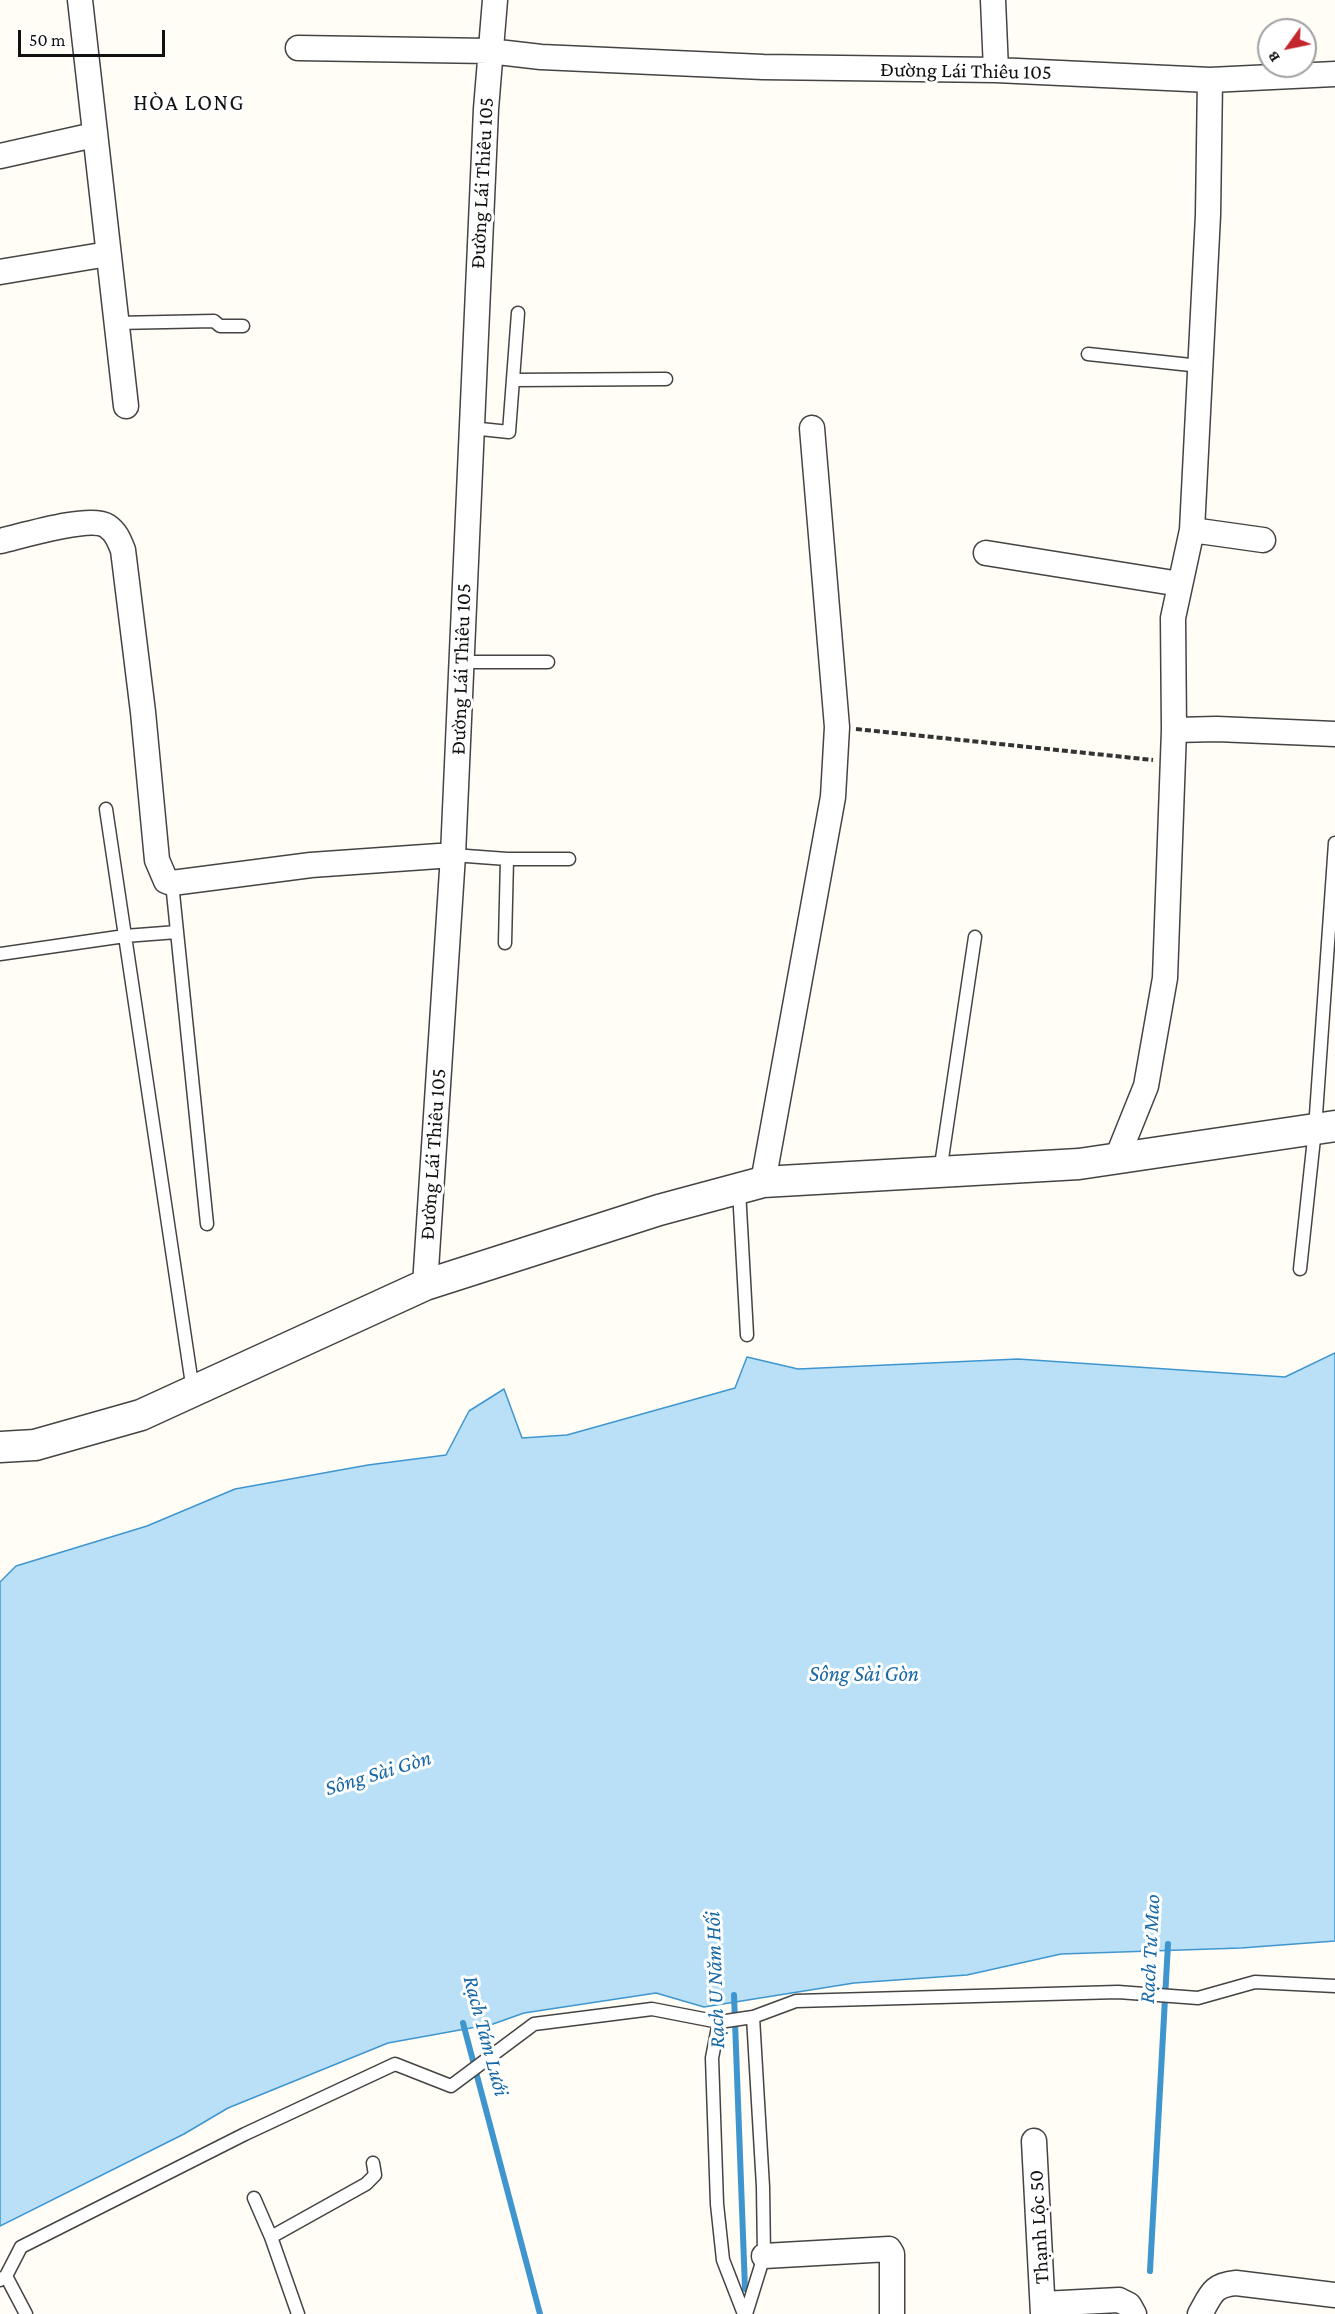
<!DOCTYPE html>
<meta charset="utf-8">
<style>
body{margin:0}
#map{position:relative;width:1335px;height:2314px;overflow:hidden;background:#fffdf5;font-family:"Crimson Pro",serif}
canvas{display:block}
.north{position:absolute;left:1257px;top:18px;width:60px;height:60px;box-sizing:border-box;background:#fff;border:2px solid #a0a0a0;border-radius:50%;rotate:237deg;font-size:16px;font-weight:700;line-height:24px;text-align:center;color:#111}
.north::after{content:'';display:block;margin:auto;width:21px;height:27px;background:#c4262e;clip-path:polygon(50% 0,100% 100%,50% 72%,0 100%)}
.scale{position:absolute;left:18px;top:30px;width:147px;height:27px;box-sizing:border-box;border:3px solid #111;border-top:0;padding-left:8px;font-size:18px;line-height:21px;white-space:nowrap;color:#111;-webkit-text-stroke:4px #fff;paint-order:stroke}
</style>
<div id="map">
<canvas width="1335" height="2314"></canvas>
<div class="north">B</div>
<div class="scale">50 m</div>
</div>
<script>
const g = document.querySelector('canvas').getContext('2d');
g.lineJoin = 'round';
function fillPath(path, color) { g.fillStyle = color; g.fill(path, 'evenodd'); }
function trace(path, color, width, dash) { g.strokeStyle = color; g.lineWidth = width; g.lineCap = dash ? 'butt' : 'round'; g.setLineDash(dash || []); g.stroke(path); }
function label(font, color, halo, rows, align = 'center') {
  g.font = font + ' "Crimson Pro",serif'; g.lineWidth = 6; g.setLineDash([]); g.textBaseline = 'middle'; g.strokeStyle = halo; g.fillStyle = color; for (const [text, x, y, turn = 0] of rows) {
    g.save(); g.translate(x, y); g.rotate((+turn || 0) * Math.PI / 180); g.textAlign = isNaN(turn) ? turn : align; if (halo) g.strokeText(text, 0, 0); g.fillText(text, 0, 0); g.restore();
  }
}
const water = new Path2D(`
 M1335 1353V1941L1241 1948 1061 1954 967 1975 854 1983 704 2007 656 1993 524 2013 493 2024 388 2043 228 2108 184 2134 0 2226V1582L16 1566 147 1526 235 1489 368 1465 446 1455 469 1411 504 1389 522 1438 567 1435 735 1388 747 1357 798 1369 1018 1359 1285 1377Z`);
const stream = new Path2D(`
 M734 1995 745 2289
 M463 2023 540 2314
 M1150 2271 1168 1944`);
const path = new Path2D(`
 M856 729 1153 760`);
const service = new Path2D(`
 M116 323 214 321 220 326H243
 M1088 354 1200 366
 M513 380 666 379
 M471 428 509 432 518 313
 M461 662H548
 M106 809 193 1391
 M453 855 507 859 505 943
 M507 859H569
 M172 883 207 1224
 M0 954 125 936 177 932
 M940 1172 975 937
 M739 1190 747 1335
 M1300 1269 1315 1129 1335 843
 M719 2022 712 2058 717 2204 723 2260 744 2314
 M254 2198 271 2237 298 2314
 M271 2237 366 2184 375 2175 373 2163
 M6 2276 26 2314
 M0 2280 6 2276 21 2247 245 2134 395 2064 451 2086 534 2024 652 2009 719 2022 753 2017 796 2001 1118 1992 1198 1998 1255 1982 1335 1986
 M746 2314 764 2256 763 2187 753 2017`);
const minor = new Path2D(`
 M80 0 126 406
 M993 0 996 70
 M298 48 489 51 541 57 763 67 996 70 1210 80 1335 74
 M1210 80 1208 215 1192 530 1173 618 1174 730 1217 729 1335 734
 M0 156 94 135
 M0 272 108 254
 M1192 530 1263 540
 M0 541C22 536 90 515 107 526 116 532 119 540 123 550L143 712 157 860 166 881 172 883 311 865 453 855
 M986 553 1180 584
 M1117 1158 1146 1086 1165 978 1174 730
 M763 1182 833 797 837 727 812 428
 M425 1285 453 855 486 109 495 0
 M1034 2141 1043 2314
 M764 2256 889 2249 892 2254V2314
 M1043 2304 1119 2300 1129 2305 1134 2314
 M1200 2314C1211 2295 1212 2285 1236 2283L1335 2295`);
const tertiary = new Path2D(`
 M0 1447 35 1445 141 1415 425 1285 659 1210 763 1182 1079 1164 1335 1126`);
const streetNames = [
 ["Đường Lái Thiêu 105",966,71,1],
 ["Đường Lái Thiêu 105",482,183,-87],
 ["Đường Lái Thiêu 105",461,669,-88],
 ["Đường Lái Thiêu 105",433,1154,-86],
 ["Thạnh Lộc 50",1039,2227,-93]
];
const neighbourhoodNames = [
 ["HÒA LONG",189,103]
];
const waterNames = [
 ["Sông Sài Gòn",864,1674],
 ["Sông Sài Gòn",378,1773,-17],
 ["Rạch Tư Mao",1150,1949,-87],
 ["Rạch U Năm Hối",715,1980,-92],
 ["Rạch Tám Lưới",486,2036,75]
];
fillPath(water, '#b9e0f7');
trace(water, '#3f96cf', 1.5);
trace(stream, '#3f96cf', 6);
trace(service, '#444', 15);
trace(minor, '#444', 27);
trace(tertiary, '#444', 33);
trace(path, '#333', 4, [6, 3]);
trace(service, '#fff', 12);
trace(minor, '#fff', 24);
trace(tertiary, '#fff', 30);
label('21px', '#111', '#fff', streetNames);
g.letterSpacing = '1.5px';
label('22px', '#111', '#fff', neighbourhoodNames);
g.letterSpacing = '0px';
label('italic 22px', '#1768a6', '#fff', waterNames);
</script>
